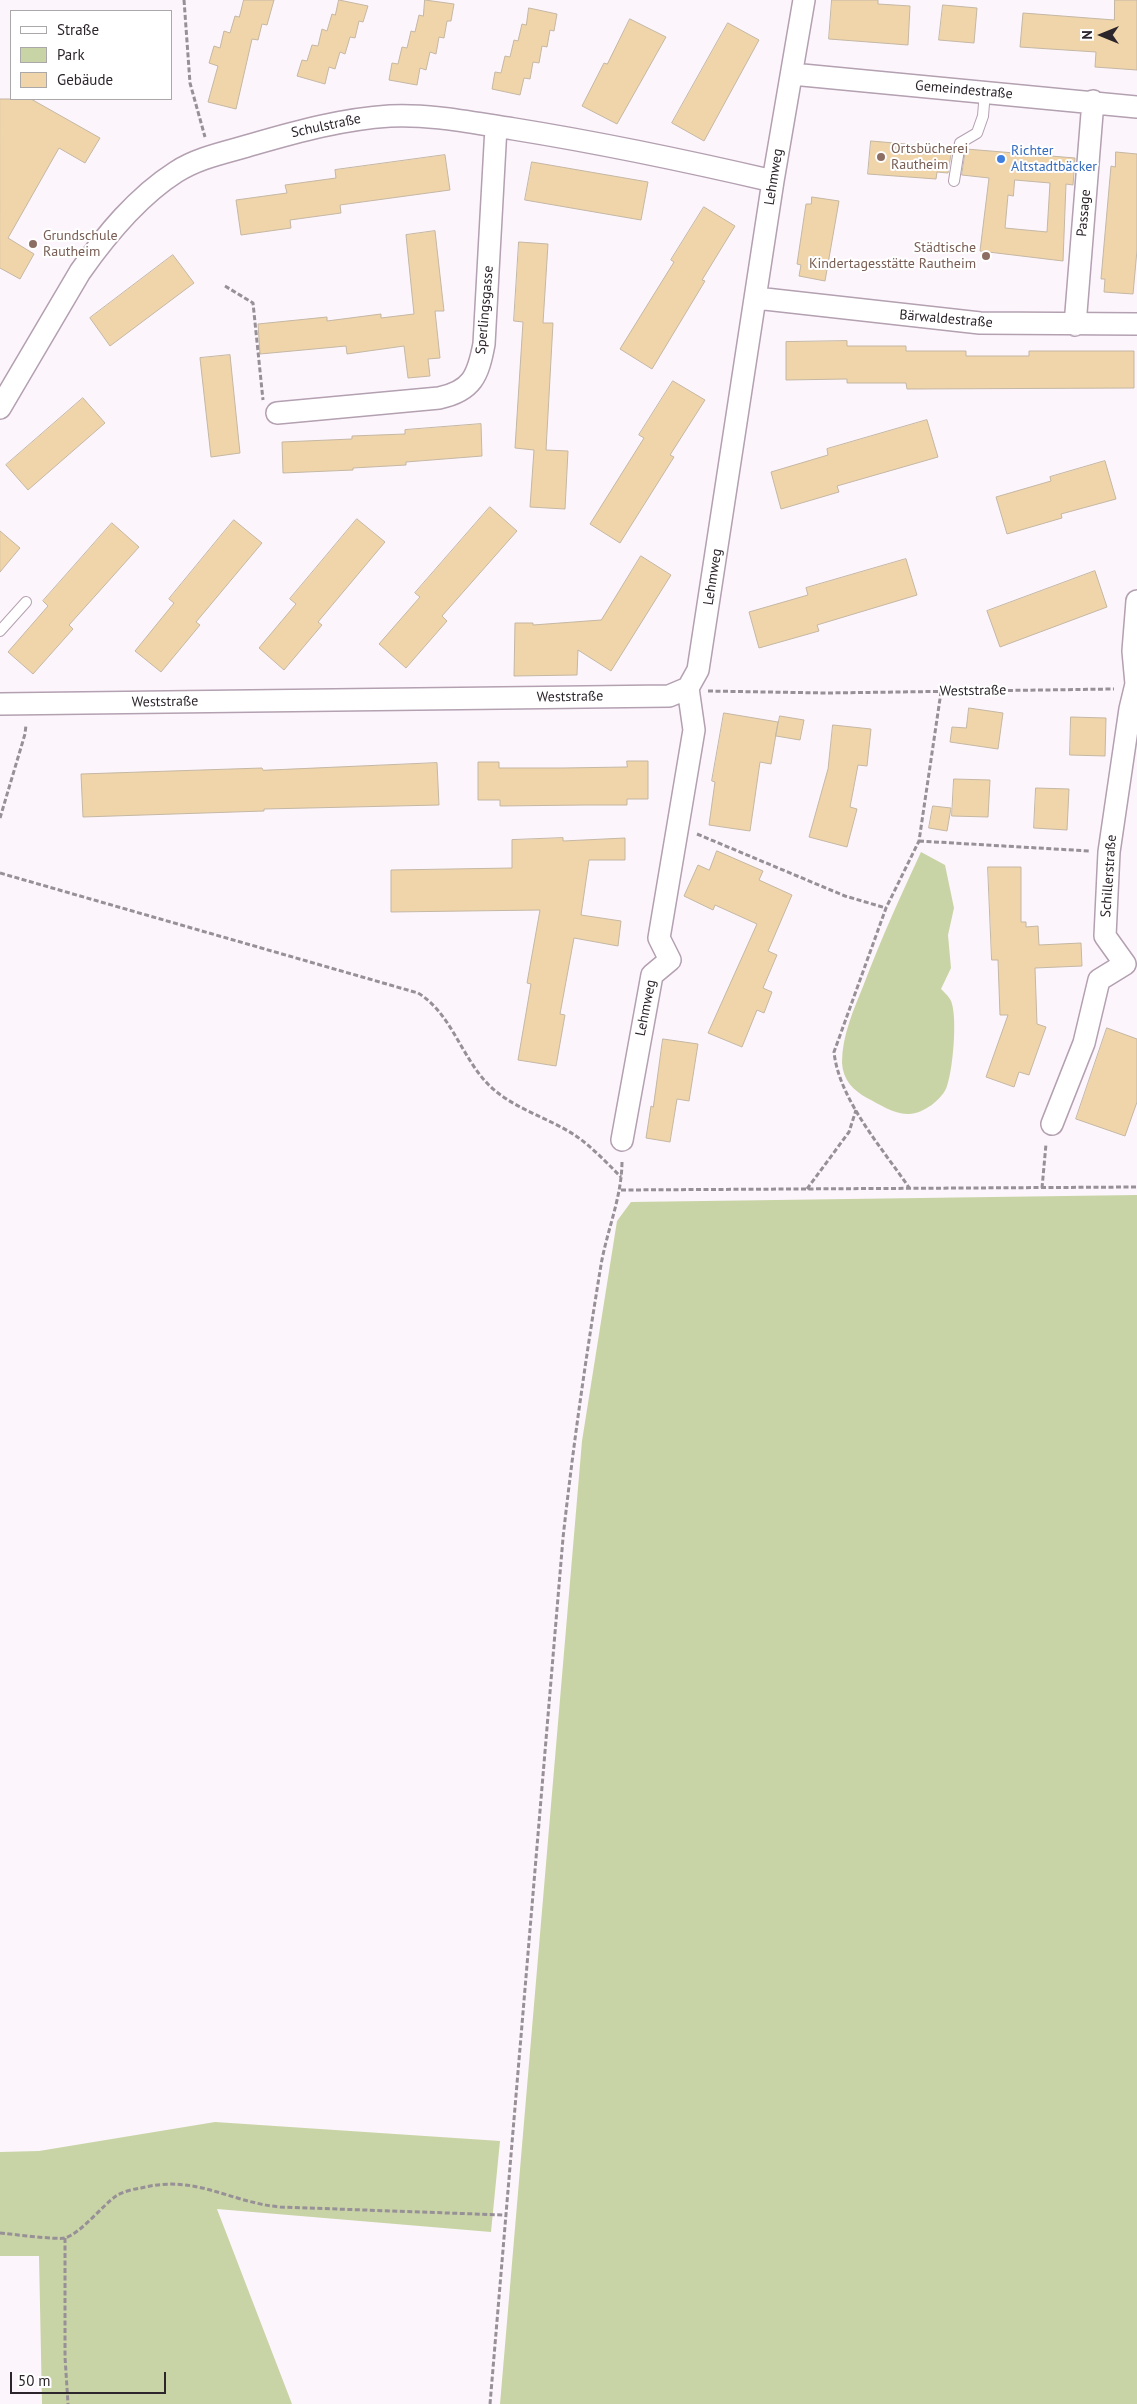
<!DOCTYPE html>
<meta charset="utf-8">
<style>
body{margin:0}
#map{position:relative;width:1137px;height:2404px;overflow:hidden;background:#fdf5fc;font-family:"PT Sans",sans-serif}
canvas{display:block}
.legend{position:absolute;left:10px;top:10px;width:162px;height:90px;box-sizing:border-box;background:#fff;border:1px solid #aba8aa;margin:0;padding:6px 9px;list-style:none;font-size:15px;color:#2c252b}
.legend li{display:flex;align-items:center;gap:10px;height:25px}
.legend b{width:25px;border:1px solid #aba8aa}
.north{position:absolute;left:1077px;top:10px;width:50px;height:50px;-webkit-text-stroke:4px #fff;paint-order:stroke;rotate:270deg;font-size:14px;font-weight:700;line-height:20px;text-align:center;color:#2c252b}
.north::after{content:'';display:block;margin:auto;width:18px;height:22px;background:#2c252b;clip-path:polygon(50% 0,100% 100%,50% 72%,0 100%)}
.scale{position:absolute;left:10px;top:2372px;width:156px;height:22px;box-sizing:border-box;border:2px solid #2c252b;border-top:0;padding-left:6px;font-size:15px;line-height:18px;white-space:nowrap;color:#2c252b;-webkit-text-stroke:4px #fff;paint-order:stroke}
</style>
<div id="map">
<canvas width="1137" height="2404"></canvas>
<ul class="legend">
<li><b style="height:6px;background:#fff"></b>Straße</li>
<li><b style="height:14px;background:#c8d4a6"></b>Park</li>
<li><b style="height:14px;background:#f0d5aa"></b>Gebäude</li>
</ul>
<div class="north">N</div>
<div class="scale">50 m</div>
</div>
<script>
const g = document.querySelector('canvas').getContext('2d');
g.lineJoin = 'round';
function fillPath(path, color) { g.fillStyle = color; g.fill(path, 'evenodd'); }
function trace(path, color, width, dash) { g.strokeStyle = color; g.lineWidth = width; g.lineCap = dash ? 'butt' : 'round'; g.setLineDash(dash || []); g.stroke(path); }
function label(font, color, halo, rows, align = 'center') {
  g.font = font + ' "PT Sans",sans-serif'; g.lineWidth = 4; g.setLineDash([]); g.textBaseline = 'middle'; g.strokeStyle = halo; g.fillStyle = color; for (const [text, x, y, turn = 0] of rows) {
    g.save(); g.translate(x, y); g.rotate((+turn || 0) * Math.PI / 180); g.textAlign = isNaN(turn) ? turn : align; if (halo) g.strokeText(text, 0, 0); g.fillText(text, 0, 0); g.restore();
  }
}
const green = new Path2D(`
 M921 852 945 865 954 908 948 935 951 968 941 989C945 993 951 998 952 1004 957 1021 953 1069 947 1086 943 1099 923 1114 909 1114 895 1115 879 1104 867 1098 853 1090 843 1080 842 1063 842 1035 854 1009 864 984 881 939 901 895 921 852Z
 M1137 1195V2404H500L582 1441 617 1221 631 1202Z
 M215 2122 500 2141 491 2232 217 2209 292 2404H42L39 2256H0V2152L39 2151Z`);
const building = new Path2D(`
 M244 0H274L267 25 262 24 258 40 252 39 236 109 208 102 218 66 209 63 214 46 220 48 224 31 230 33 235 16 239 17Z
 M339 0 368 6 363 22 359 21 355 38 350 37 345 54 340 52 335 69 329 67 325 84 297 76 302 60 307 61 312 45 318 46 322 29 327 31 332 14 335 15Z
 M425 0 454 4 451 21H447L444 38 439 37 436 54 430 52 426 70 420 68 417 85 389 80 392 63 398 64 402 47 407 48 411 31 415 32 419 15 423 16Z
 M832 0H878V4L910 6 908 45 829 39Z
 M1115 0H1137V70L1095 67 1096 52 1020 47 1023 13 1114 20Z
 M943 5 977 8 974 43 939 40Z
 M529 8 557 14 554 31 550 30 547 47 542 46 539 63 533 62 530 79 524 78 520 95 492 89 495 72 501 73 505 56 510 57 514 40 518 41 522 24 526 25Z
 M630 19 666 37 617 124 582 106 604 63 607 64Z
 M728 23 759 40 704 141 672 123Z
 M0 99H31L100 138 85 163 59 148 8 238 34 254 20 279 0 268Z
 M871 141 952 148 948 173 937 172 936 179 868 174Z
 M966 149 1075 158 1073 185 1066 184 1063 261 980 251 989 178 962 175ZM1015 180 1050 183 1047 232 1005 228 1008 195 1013 196Z
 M1116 152 1137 154V250L1133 294 1104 292 1105 279H1101L1111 166 1115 167Z
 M445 155 450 190 340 205 341 213 290 220 291 228 241 235 236 200 287 193 285 185 336 178 335 170Z
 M532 162 648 182 641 220 525 200Z
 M812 197 839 201 825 281 799 276 801 265 797 264 806 204H811Z
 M704 207 735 226 702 280 705 281 652 369 620 349 674 262 671 260Z
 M435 231 444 311H435L440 358 428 359 430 376 408 378 404 346 347 354 346 346 260 354 258 324 327 317V321L381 314V318L414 314 406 235Z
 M519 242 548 244 543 323H553L546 450 568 451 565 509 530 507 534 450 515 448 523 322 514 321Z
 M173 255 194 283 110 346 90 318Z
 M847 341V346H906V351H966V356H1029V351H1134V388L907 389 906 383H847V379L786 380V342Z
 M230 355 240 453 211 457 200 358Z
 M673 381 705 400 670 455 674 457 620 543 590 524 644 438 639 435Z
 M83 398 105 423 28 490 6 465Z
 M927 420 938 457 837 486 839 492 781 509 771 472 828 455 827 449Z
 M481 424 482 456 406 462V465L353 468V470L283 473 282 442 352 439V436L405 434V430Z
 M1105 461 1116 499 1061 514 1062 518 1007 534 996 497 1051 481 1050 477Z
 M490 507 517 531 442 616 447 621 406 668 379 644 420 597 415 593Z
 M357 519 385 542 318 622 322 625 284 670 259 648 296 604 290 599Z
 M234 520 262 543 196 622 200 625 161 672 135 651 174 603 169 599Z
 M112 523 139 547 69 625 73 629 33 674 8 652 48 606 43 601Z
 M0 531 20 548 0 572Z
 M641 556 671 575 611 671 578 650 577 675 514 676 515 623H533V625L601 620Z
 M906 559 917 595 817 625 819 631 759 648 749 612 808 595 806 588Z
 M1095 571 1107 607 1000 647 987 611Z
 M969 708 1003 713 998 749 950 742 952 727 966 728Z
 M724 713 778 722 771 764 760 762 750 831 709 825 715 782 712 781Z
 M780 716 804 720 800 740 776 736Z
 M1071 717 1106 718 1105 756 1070 755Z
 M833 725 871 729 867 766 858 765 850 807 857 809 847 847 809 837 828 769Z
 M627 761H648V799H627V805H585L500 806V800H478V762H499V768H563L627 767Z
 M437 763 439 805 264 809V811L83 817 81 774 262 768 263 770Z
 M954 779 990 780 988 817 952 816Z
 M1036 788 1069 789 1067 830 1034 828Z
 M933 806 951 808 947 831 929 828Z
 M563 838V841L625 838V860H589L581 915 621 921 618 946 574 938 560 1014 565 1015 556 1066 518 1060 531 984 527 983 540 910 391 912V870L512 868V840Z
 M717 851 763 871 759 880 792 895 768 951 777 955 763 988 772 992 764 1013 757 1010 742 1047 708 1033 757 924 715 905 713 910 684 896 698 865 709 870Z
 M988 867H1021V922H1026V927L1038 926 1039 945 1081 943 1082 966 1035 968 1037 1024 1046 1027 1029 1075 1019 1072 1014 1087 986 1077 1008 1015H1000L998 960H992Z
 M1107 1028 1137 1039V1102L1125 1136 1076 1119Z
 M663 1039 698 1044 689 1101 677 1099 670 1142 646 1138 651 1106 653 1107Z`);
const path = new Path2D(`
 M184 0 190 83 205 137
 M225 286 253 303 263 400
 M708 691 826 693 1114 689
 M0 818 25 734 26 725
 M697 834 845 896 886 908
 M919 841 1089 851
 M0 873 418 993C451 1013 461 1056 487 1083 510 1108 548 1117 576 1136 592 1147 607 1163 621 1177
 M1042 1188 1046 1144
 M807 1189 849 1132 856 1110
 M910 1189C883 1149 839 1100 834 1052L886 908 919 841 941 692
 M621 1190 1137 1187
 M0 2233C11 2234 58 2240 65 2238 81 2233 102 2206 116 2196 122 2192 133 2189 141 2188 196 2174 228 2202 280 2207L504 2215
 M65 2238V2357L68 2404
 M490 2404 563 1538C573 1447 586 1356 601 1265 607 1230 622 1197 622 1161`);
const service = new Path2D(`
 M954 181 960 143 977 133 983 116 985 91
 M0 631 26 602`);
const minor = new Path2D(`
 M792 74 1137 107
 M756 298 980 323 1137 324
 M1075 325 1093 101
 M0 408 80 272C106 235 137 197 176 172 199 157 228 152 254 144 299 131 343 119 390 116 432 114 473 123 514 129 601 143 687 161 773 181
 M277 413 439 398C472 391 478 376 484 344L496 127
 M0 704 669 696 688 688 698 670 773 181 804 0
 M1052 1124 1084 1043 1099 980 1125 964 1105 936 1109 852 1130 709 1136 684 1133 651 1137 601
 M622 1140 652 975 670 960 659 938 694 730 688 688`);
const markers = [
 [881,157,5,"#8d6e63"],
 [1001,159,5,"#3f7fe0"],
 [33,244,5,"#8d6e63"],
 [986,256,5,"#8d6e63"]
];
const streetNames = [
 ["Gemeindestraße",964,90,5],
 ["Schulstraße",326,126,-12],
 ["Lehmweg",774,177,-81],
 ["Passage",1084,213,-85],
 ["Sperlingsgasse",485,310,-85],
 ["Bärwaldestraße",946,319,5],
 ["Lehmweg",713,577,-81],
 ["Weststraße",973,691,-1],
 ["Weststraße",570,697,-1],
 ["Weststraße",165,702,-1],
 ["Schillerstraße",1109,876,-86],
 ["Lehmweg",646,1008,-79]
];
const educationNames = [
 ["Ortsbücherei",891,149],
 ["Rautheim",891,165],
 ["Grundschule",43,236],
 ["Rautheim",43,252],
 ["Städtische",976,248,"right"],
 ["Kindertagesstätte Rautheim",976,264,"right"]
];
const shopNames = [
 ["Richter",1011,151],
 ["Altstadtbäcker",1011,167]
];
fillPath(green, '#c8d4a6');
fillPath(building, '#f0d5aa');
trace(building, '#c4b7a3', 1);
trace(service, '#b3a0b1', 12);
trace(minor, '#b3a0b1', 24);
trace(path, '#989097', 3, [5, 2.5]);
trace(service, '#fff', 10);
trace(minor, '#fff', 21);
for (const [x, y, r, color] of markers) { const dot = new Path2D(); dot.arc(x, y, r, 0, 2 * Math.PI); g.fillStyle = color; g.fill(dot); trace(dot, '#fff', 2); }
label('14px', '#2c252b', '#fff', streetNames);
label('14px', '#785e54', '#fff', educationNames, 'left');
label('14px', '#366cbe', '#fff', shopNames, 'left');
</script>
